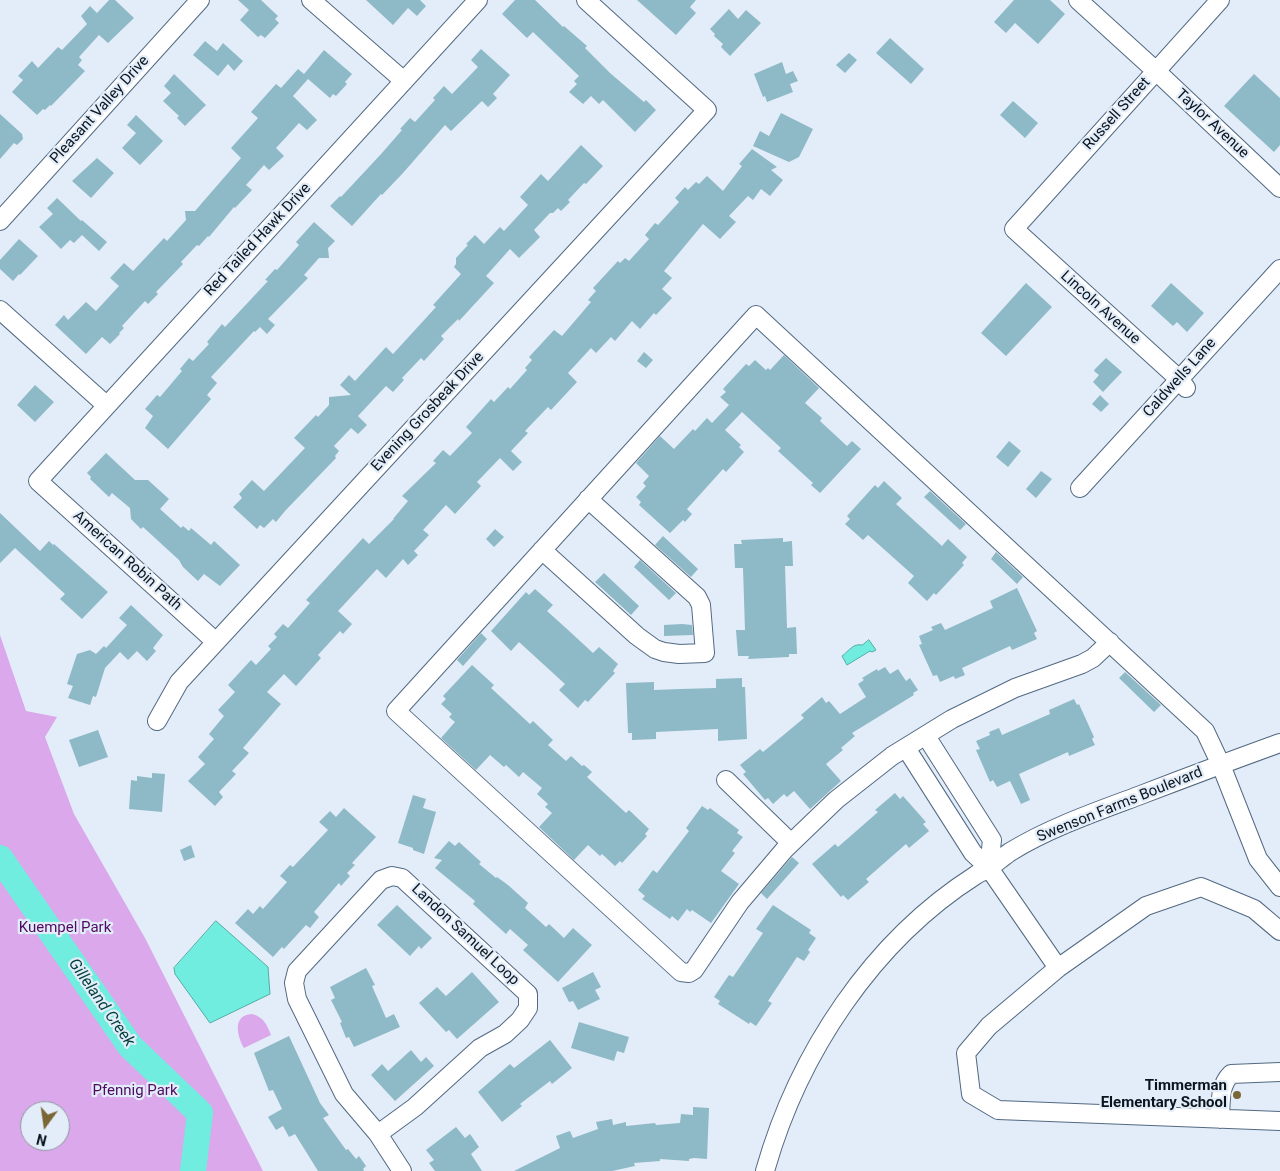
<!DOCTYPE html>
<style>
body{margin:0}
#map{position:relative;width:1280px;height:1171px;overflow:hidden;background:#e3edf9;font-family:Roboto,sans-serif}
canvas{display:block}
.north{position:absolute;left:20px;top:1101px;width:50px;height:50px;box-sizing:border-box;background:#e3edf9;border:1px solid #8c96a1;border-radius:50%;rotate:194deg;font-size:14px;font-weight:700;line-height:20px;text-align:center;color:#0a141d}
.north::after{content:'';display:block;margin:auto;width:18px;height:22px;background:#7b6635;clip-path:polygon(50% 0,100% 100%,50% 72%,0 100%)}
</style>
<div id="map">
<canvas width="1280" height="1171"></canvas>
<div class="north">N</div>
</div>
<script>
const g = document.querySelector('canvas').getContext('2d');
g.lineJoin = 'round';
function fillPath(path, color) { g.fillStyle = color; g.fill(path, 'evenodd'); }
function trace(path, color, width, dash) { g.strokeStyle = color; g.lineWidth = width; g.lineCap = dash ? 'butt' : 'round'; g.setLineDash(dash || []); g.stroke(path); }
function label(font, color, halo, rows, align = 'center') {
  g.font = font + ' Roboto,sans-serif'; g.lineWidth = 4.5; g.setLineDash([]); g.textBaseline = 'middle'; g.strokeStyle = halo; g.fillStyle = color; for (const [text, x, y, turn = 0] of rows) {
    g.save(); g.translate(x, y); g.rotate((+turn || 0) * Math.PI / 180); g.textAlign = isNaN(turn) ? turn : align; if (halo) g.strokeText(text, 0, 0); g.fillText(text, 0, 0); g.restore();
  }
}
const green = new Path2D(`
 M0 635 26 711 57 717 45 737 74 814 145 938 263 1171H0ZM30 1111H60V1141H30Z
 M252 1014C264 1017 267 1025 271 1035L244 1048C237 1036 232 1015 252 1014Z`);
const water = new Path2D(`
 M869 640 876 650 872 652 870 651 847 665 842 656C849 651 853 643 862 645Z
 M216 921 268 967 270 994 210 1023 175 974 174 968Z`);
const river = new Path2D(`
 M0 858 130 1046 200 1113 193 1171`);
const building = new Path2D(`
 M109 0H115L134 18 108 43 99 35 79 57 82 60 78 65 85 71 51 106 50 105 45 110 43 109 37 115 12 92 23 80 18 76 32 61 38 68 58 47 62 50 87 24 81 16 90 6 97 13Z
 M238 0H261L278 16 275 19 279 23 265 38 261 35 258 37 240 20 249 10Z
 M366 0H420L426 6 417 16 408 8 393 25Z
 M515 0H535L563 27 564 26 587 46 585 48 610 73 644 102 646 100 656 110 635 132 603 100 599 104 591 96 583 104 569 92 577 84 574 81 579 76 533 32 527 38 502 14Z
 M637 0H696L690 7 696 13 676 35Z
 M1014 0H1050L1065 14 1038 44 1015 23 1006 33 994 22Z
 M729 9 738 19 746 10 761 23 730 56 721 47 723 44 714 36 715 34 710 29Z
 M890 38 924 69 911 84 876 53Z
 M205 41 217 51 223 43 243 61 234 71 228 64 218 76 193 55Z
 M481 49 510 75 493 94 497 98 488 107 482 101 451 131 445 125 403 173 382 195 381 194 352 226 330 206 340 196 341 197 382 153 402 130 400 129 410 118 415 122 435 100 433 98 444 86 452 94 478 67 471 60Z
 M324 50 352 74 345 82 347 84 336 96 333 94 330 98 308 79 293 96 317 120 307 130 299 123 276 148 284 156 269 170 264 165 246 185 252 190 235 208 234 207 209 237 208 236 199 246 197 245 181 262 183 264 156 292 158 294 148 304 145 301 122 326 124 328 119 333 120 334 110 344 102 337 86 354 55 325 64 315 68 320 86 302 96 311 119 286 110 278 124 263 133 271 164 238 167 241 186 220 185 211H195L241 158 231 148 258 118 251 112 276 84 281 88 298 69 304 74Z
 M849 53 857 60 845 73 836 65Z
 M782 62 786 74 793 71 798 81 790 84 793 92 767 102 765 96 763 97 754 74Z
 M174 74 206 105 185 126 177 118 179 116 163 101 171 93 164 86Z
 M1254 74 1280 98V145L1274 152 1224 106Z
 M1013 101 1038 123 1025 138 1000 115Z
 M781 113 813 129 799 157 789 162 753 146 760 131 769 136Z
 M0 114 22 134 23 139 17 145 14 143 0 159Z
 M136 115 163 141 140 165 122 148 136 133 127 125Z
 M581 145 603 166 586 184 584 183 568 200 570 202 561 211 558 208 553 213H550L534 230 540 237 519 258 510 249 486 276 494 283 459 321 458 319 441 336 444 339 424 361 421 358 402 378 404 380 393 392 386 386 358 416 367 425 358 434 351 428 334 446 339 451 335 456 336 458 285 511 276 522 273 519 264 528 260 525 257 529 233 507 242 498 239 494 252 480 264 491 305 448 294 438 316 415 318 417 329 405V397L351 395 340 385 349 375 355 381 386 347 393 354 436 307 433 305 461 274 454 267 456 264V258L468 245 466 244 475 235 484 244 500 227 504 231 528 205 520 197 541 174 548 181Z
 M752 149 777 167 771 170 783 180 770 196 761 189 753 200 748 196 729 216 736 222 720 239 703 224 664 271 672 278 662 289 672 298 656 315 654 313 640 329 632 321 615 341 611 337 596 353 591 348 568 373 577 382 551 410 548 407 525 431 528 433 511 451 522 462 513 471 500 458 477 482 481 486 455 514 446 505 423 530 429 535 414 551 418 555 408 565 403 559 386 578 377 569 338 611 352 624 343 634 340 631 318 655 321 658 296 686 284 674 267 692 281 704 243 748 249 753 232 771 236 774 219 792 223 797 215 806 188 781 205 764 198 757 214 739 209 734 224 716 218 710 235 692 228 685 251 660 256 665 271 649 268 646 277 637 274 634 283 624 288 628 310 603 306 600 363 538 369 544 394 519H393L408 501 402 496 436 463 433 461 443 450 450 456 472 433 466 427 491 399 494 402 508 387 510 389 527 370 525 368 532 360 529 357 554 330 562 336 591 302 588 300 596 291 593 288 618 261 620 263 625 258 629 261 649 239 645 235 655 223 658 225 679 202 675 198 685 187 688 190 696 182 699 184 707 176 723 191 742 166 739 164Z
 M97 158 114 173 91 198 72 181Z
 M57 198 81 221 82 220 107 242 99 251 82 235 74 243 70 240 61 249 39 227 53 214 47 208Z
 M314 222 335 241 328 248 329 258H319L304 275 308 278 268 319 275 325 267 334 260 327 255 332 254 331 211 377 217 383 207 395 211 399 168 449 145 428 153 416 145 409 157 395 160 397 182 371 180 369 189 358 193 361 209 344 207 342 222 324 225 327 268 281 265 280 275 269 277 270 299 245 296 242Z
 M19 239 38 256 20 275 19 274 13 281 0 269V260Z
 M1026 283 1052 307 1006 356 981 333Z
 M1171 283 1204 313 1187 332 1177 322 1173 326 1151 306Z
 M644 352 653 360 646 368 637 361Z
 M784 355 819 388 805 403 822 418 820 421 847 446 852 441 861 449 820 493 811 485 813 483 778 451 781 448 742 412 725 430 741 445 739 447 744 452 726 472 723 469 687 509 692 514 685 522 683 520 670 533 639 505 641 502 636 497 646 486 643 483 649 476 636 463 660 436 674 449 693 429 695 431 707 418 712 423 729 405 720 397 726 392 723 389 746 364 749 366 755 360 766 370 768 368 770 370Z
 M1106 358 1122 372 1103 392 1093 382 1099 375 1094 371 1095 369Z
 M35 385 54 402 35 422 17 405Z
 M1100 395 1109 404 1101 412 1092 404Z
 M1009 441 1021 451 1008 467 996 457Z
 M106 453 135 480H148L169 499 160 509 181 528 183 526 189 531 191 528 211 545 214 541 240 565 220 586 204 574 198 581 183 567 179 560 143 527 141 529 131 519 130 508 112 493 109 497 90 479 91 477 87 473Z
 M1041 471 1052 479 1036 498 1026 489Z
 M884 481 902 498 896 504 942 546 948 539 967 557 962 563 964 565 936 595 934 593 927 601 908 583 914 576 868 535 863 540 845 524 850 519 847 516 875 485 878 488Z
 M930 491 966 524 960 530 924 497Z
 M0 513 40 551 49 541 53 545 54 544 108 592 82 619 60 599 65 594 15 548 0 563Z
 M495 529 504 537 494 547 486 539Z
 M663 536 698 569 691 577 655 545Z
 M783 538V542L792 541 793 566H785L787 628 796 627 797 654H789V657L748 659 749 656H738L736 630H745L743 568H735L734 544H742L741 540Z
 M996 552 1023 577 1017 584 991 559Z
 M640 560 676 593 669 600 634 567Z
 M604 573 639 606 631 615 595 582Z
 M1017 588 1037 631 1034 633 1037 639 1012 650 1010 646 962 668 965 675 955 679 954 676 940 682 937 675 933 676 919 645 922 644 919 636 933 630 931 627 941 623 945 630 993 608 990 601Z
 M535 589 553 605 547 611 567 629 593 653 599 647 618 664 613 671 615 673 588 702 585 700 578 708 559 690 565 684 519 642 511 651 491 631 526 592 529 595Z
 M131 605 163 635 153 648 156 651 147 661 137 651 128 660 120 652 105 668 96 697 93 696 90 705 68 698 73 686 67 684 77 654 90 650 96 654 104 646 106 648 127 625 119 618Z
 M682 624 692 625 693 635 664 636V625Z
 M481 633 487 639 463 666 457 660Z
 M472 665 494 685 491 688 530 724 533 721 553 740 548 745 566 761 571 756 582 766 584 765 592 772 587 777 626 813 629 810 649 829 645 834 647 836 622 863 620 861 615 866 602 854 600 856 588 845 574 860 539 827 552 813 545 807 548 804 537 794 542 788 523 772 519 777 506 765 504 767 490 755 476 770 441 738 455 722 449 717 452 714 441 704 446 699 443 696Z
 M885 667 890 674 898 669 906 681 910 678 918 690 913 693 914 695 852 733 855 736 841 748 843 750 826 764 841 781 810 809 794 791 787 797 784 794 773 804 768 798 765 800 743 774 746 772 740 765 760 749 763 752 804 718 801 715 822 697 826 703 829 701 840 714 866 697 858 684 864 680 862 678 877 669 878 671Z
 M1125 672 1161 705 1154 712 1119 678Z
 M742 678V687H745L747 739 718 741V729L656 732V739L632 740V733H628L626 683 654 682V690L680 689 716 688V679Z
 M1074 699 1077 705 1079 704 1094 737 1092 739 1095 745 1069 756 1068 752 1019 774 1030 800 1021 804 1010 781 997 787 993 780 990 782 976 750 980 749 976 741 990 735 989 732 999 728 1002 735 1050 714 1049 710Z
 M98 730 108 757 79 767 69 740Z
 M152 773 165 774 162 812 129 809 131 780 137 781V776L152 778Z
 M895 793 900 799 903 796 926 822 923 824 929 831 909 848 906 844 866 879 869 882 848 900 843 895 841 897 812 864 835 844 838 847 878 812 875 810Z
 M413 795 426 799 423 808 436 812 424 854 413 850V848L398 843Z
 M702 806 708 810 710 808 739 830 737 833 743 837 732 851 735 853 721 871 739 884 711 923 692 910 690 912 687 909 678 921 672 916 670 919 642 899 645 896 638 890 653 870 657 873 689 831 686 828Z
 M344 808 376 837 352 863 355 865 347 873 350 876 341 886 339 883 314 912 319 917 310 928 306 925 284 949 282 947 273 957 235 923 248 909 253 914 260 906 263 909 287 882 280 876 290 865 293 867 328 830 319 822 330 811 336 817Z
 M449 841 455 846 459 842 481 862 479 864 496 878 497 877 508 885 528 903 525 908 546 927 549 924 564 938 573 928 592 945 558 982 523 950 528 945 510 929 506 934 473 904 475 901 435 868 442 860 434 858Z
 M191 845 195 857 184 861 180 850Z
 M792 857 799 863 767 899 761 893Z
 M397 905 432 938 421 949 419 946 410 956 377 925Z
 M773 905 811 930 809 933 816 938 808 950 810 952 804 961 797 957 768 1001 772 1003 756 1026 750 1022 749 1024 718 1004 720 1001 714 997 729 975 733 977 763 933 756 929Z
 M366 968 375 985 372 986 386 1018 394 1014 400 1027 354 1047 349 1037 346 1038 340 1023 342 1022 331 1000 335 998 330 987Z
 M472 972 499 1002 457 1039 449 1030 446 1032 419 1003 437 987 446 996Z
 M593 972 601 987 595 990 600 999 578 1010 573 1001 569 1002 562 988Z
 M579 1022 629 1037 624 1053 617 1051 614 1061 571 1048Z
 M289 1036 320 1103 329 1115 323 1118 346 1150 348 1149 356 1159 359 1156 366 1166 363 1169 364 1171H318L295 1134 289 1137 283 1126 276 1130 268 1117 282 1109 273 1090 269 1091 254 1053Z
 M550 1040 572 1068 552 1084 550 1081 520 1104 522 1106 502 1122 478 1092 510 1064 514 1068Z
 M411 1050 421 1062 426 1057 434 1066 395 1101 371 1075 382 1064 388 1071Z
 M693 1107 709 1108 707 1159 694 1158 689 1159V1161L660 1159V1161L634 1163 635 1166 612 1171H514L560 1148 556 1136 570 1131 573 1138 598 1129 596 1122 612 1119 613 1125 626 1122V1126L655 1123 656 1125 680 1123 681 1114 693 1115Z
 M456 1127 465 1138 470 1134 479 1147 471 1154 482 1171H435L429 1163 434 1160 426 1150Z`);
const minor = new Path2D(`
 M311 0 404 81
 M1078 0 1156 71 1280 188
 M0 221 200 0
 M0 310 106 405
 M1186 388 1179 379 1014 229 1220 0
 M1080 488 1280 269
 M542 550 637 636 655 649 664 652 679 654 705 653 701 605 697 597 588 499
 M216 642 38 481 478 0
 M1110 642 1093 658 1082 664 1015 688 952 719 892 756 836 800 785 849 740 902 694 970 689 973 681 972 396 711 756 315 1205 731 1221 765 1258 859 1280 887
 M157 721 179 682 707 110 586 0
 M926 736 992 840 989 868
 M906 748 973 853 989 868 1058 968
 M726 780 791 843
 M1280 931 1254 909 1201 887 1146 906 1058 968 989 1026 966 1053 971 1094 998 1110 1280 1121
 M1220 1119C1221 1102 1219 1086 1231 1074L1280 1072
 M378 1134 415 1107 480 1048 505 1034 520 1020 528 1008V994L402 878 392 876 381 880 297 971 294 983 297 999 344 1094 378 1134 402 1171
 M765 1171C798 1054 872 941 976 875 980 872 985 871 989 868 996 863 1003 857 1010 852 1049 828 1095 812 1138 796 1185 778 1233 760 1280 743`);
const markers = [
 [1237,1095,5,"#7b6635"]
];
const streetNames = [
 ["Pleasant Valley Drive",100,110,-48],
 ["Russell Street",1117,114,-48],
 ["Taylor Avenue",1212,124,43],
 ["Red Tailed Hawk Drive",258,240,-47],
 ["Lincoln Avenue",1100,308,42],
 ["Caldwells Lane",1180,378,-48],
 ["Evening Grosbeak Drive",428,412,-47],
 ["American Robin Path",127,561,42],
 ["Swenson Farms Boulevard",1120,805,-22],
 ["Landon Samuel Loop",465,935,43]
];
const parkNames = [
 ["Kuempel Park",65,928],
 ["Pfennig Park",135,1091]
];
const poiNames = [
 ["Timmerman",1227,1086],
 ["Elementary School",1227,1103]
];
const waterNames = [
 ["Gilleland Creek",101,1003,55]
];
fillPath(green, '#daa8eb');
fillPath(water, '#70eddf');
trace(water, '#51aca5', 1);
trace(river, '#70eddf', 26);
fillPath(building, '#8eb9c6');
trace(minor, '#526982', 20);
trace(minor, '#fff', 18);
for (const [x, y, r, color] of markers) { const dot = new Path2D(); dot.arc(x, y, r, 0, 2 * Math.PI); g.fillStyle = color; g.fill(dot); trace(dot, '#e3edf9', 2); }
label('15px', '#0a141d', '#e3edf9', streetNames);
label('15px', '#4f0a61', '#e3edf9', parkNames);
label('bold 15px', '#0a141d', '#e3edf9', poiNames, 'right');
label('italic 16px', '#003e39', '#e3edf9', waterNames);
</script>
